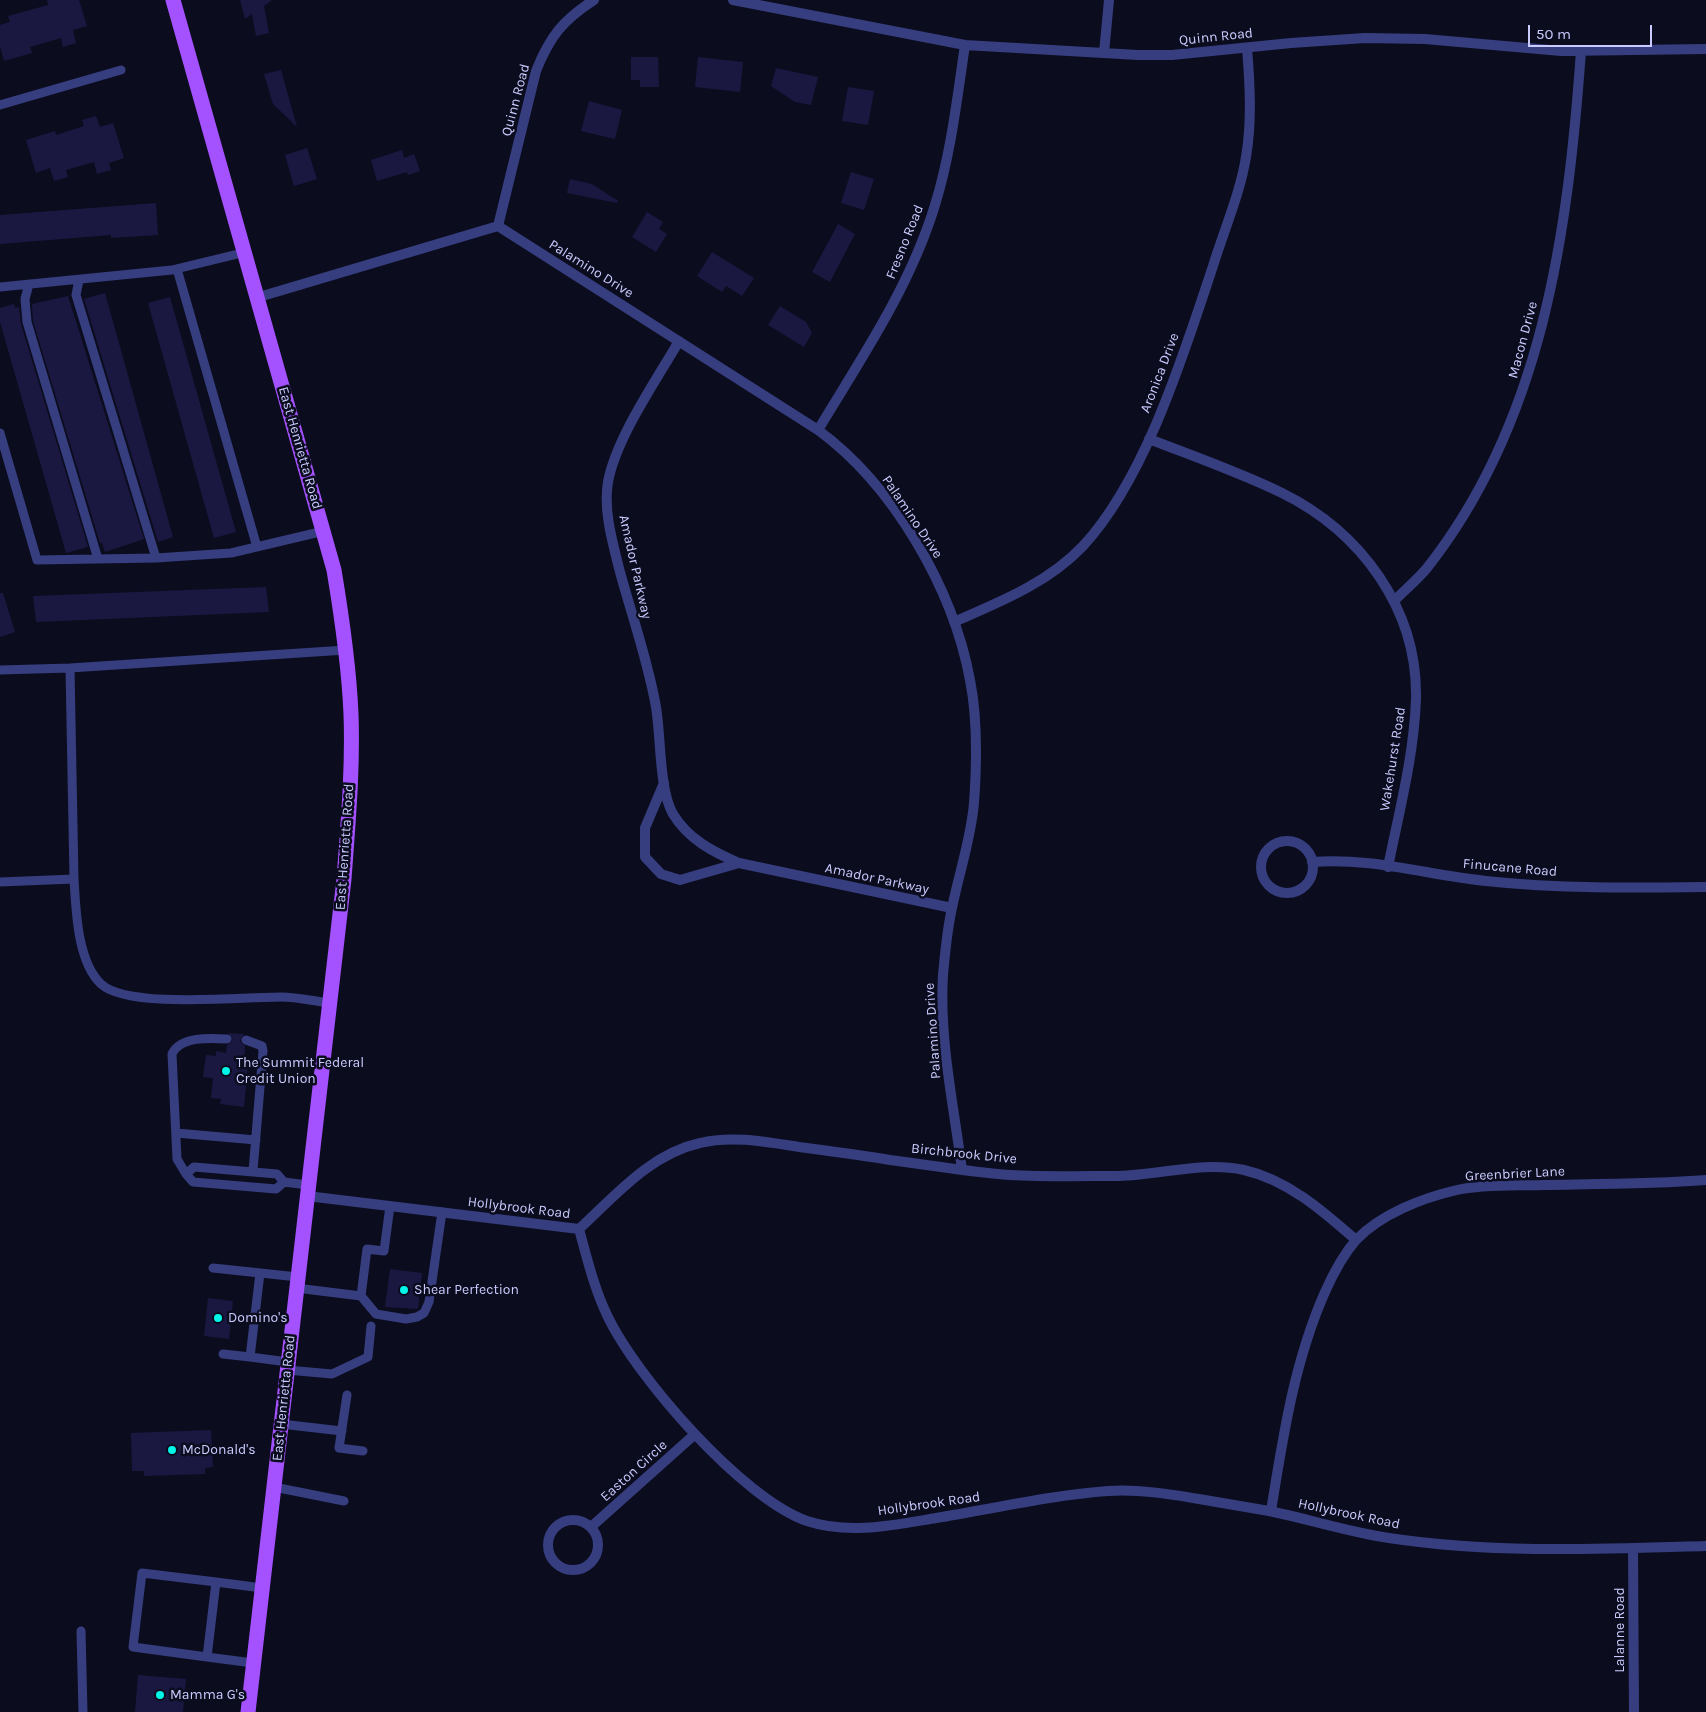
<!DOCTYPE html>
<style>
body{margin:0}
#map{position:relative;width:1706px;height:1712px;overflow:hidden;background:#0c0c1f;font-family:Karla,sans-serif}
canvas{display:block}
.scale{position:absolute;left:1528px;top:25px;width:124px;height:22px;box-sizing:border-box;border:2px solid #caccff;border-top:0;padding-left:6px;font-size:15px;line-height:18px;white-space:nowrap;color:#caccff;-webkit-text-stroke:4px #0c0c1f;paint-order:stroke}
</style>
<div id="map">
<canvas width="1706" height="1712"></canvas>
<div class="scale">50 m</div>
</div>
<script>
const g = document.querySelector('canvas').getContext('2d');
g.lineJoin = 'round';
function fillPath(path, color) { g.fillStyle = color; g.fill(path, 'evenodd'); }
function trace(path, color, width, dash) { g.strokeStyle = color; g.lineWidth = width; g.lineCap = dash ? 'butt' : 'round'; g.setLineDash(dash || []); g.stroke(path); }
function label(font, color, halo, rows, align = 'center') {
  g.font = font + ' Karla,sans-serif'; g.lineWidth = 5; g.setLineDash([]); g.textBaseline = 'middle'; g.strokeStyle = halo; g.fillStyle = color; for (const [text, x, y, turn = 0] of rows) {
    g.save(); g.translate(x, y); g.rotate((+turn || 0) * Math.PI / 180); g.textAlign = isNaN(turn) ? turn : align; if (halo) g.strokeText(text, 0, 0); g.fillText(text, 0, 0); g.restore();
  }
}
const building = new Path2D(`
 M47 0H79L87 26 73 30 76 43 63 47 61 38 30 47 32 53 4 61 0 46V25L10 22 8 16 48 5Z
 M240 0H272L264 6 269 33 256 36 252 14 245 19Z
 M631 57H658L659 87H640V80H631Z
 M698 57 743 62 740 92 695 87Z
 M776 68 818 77 811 105 795 102 771 86Z
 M281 70 297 127 273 104 264 74Z
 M848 87 874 91 868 125 842 121Z
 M589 101 622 110 615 139 581 131Z
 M96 116 100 127 113 123 124 158 109 163 111 170 97 174 94 162 66 170 68 177 54 181 50 168 36 173 26 140 55 131 56 135 84 126 82 120Z
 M307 148 317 179 294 186 285 155Z
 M402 150 404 158 414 154 420 171 408 175 407 172 377 181 371 160Z
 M851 172 874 179 864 210 841 203Z
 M570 179 592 184 618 201 617 203 567 193Z
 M156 203 158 235 111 238V235L0 244V215Z
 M647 212 663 222 659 229 667 234 656 252 632 237Z
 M838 224 855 234 830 282 812 272Z
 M712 252 754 278 742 296 726 286 722 292 697 276Z
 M105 293 173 537 158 542 84 299Z
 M68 296 144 539 105 552 102 543H100L33 321 32 304Z
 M170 297 236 532 214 538 148 303Z
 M14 304 15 308 19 307 21 324 88 547 66 553 0 322V308Z
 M780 306 806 322 812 333 804 347 768 325Z
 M266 587 269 612 36 622 33 596Z
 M0 593H3L15 632 0 637Z
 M228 1033 244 1034 240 1041 245 1046 244 1064 248 1065 244 1107 220 1104 221 1099 211 1098 213 1078 203 1077 206 1055 216 1056V1051L226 1053 227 1045 233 1040Z
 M390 1269 422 1273 418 1309 385 1307Z
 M208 1298 233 1301 229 1339 204 1336Z
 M211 1430 213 1467 205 1468V1474L144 1476V1471H132L131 1433Z
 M138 1675 186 1679 183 1712H135Z`);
const lane = new Path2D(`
 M0 105 121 70
 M177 269 257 547
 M79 280 76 295 156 558
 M29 284 25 299 27 322 98 559
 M0 287 172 270 246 252
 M0 433 37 560 156 558 231 553 324 531
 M70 668 74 879
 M0 670 70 668 346 650
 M0 882 74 879C76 910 77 961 101 984 128 1009 242 997 281 997 297 997 313 1001 329 1003
 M227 1039C211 1038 180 1036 172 1054L177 1159 186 1174 193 1182 276 1189 284 1182
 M246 1040 262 1046 263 1051 253 1171
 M176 1133 256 1140
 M186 1174 194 1167 277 1174 284 1182 308 1185
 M213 1268 298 1277
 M296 1288 361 1296 367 1249 384 1251 390 1206
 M361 1296 376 1314 406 1319 417 1317 424 1313 429 1302 442 1212
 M223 1354 250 1357 260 1273
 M250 1357 288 1362
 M287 1370 332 1374 368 1357 371 1326
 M347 1395 339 1448 363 1451
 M281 1424 342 1431
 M274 1487 344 1501
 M81 1631 83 1712
 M207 1657 133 1647 142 1573 216 1582
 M253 1663 207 1657 216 1582 262 1588`);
const street = new Path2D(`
 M733 0 965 45 1138 55H1172L1291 43 1365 38 1425 39 1561 51 1706 49
 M1104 53 1109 0
 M498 226 536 71C550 36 563 20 594 0
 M259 297 498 226 818 430C893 485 953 588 970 680 978 720 977 762 974 803 971 839 959 873 952 908 947 930 945 953 943 975 939 1039 954 1107 962 1170
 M679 341C656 381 616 438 608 482 603 511 613 544 620 572 632 616 648 661 656 707 661 736 659 790 673 814 688 839 713 852 739 863L952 908
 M818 430C862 357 910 287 935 205 951 153 957 99 965 45
 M1149 439C1193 456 1239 472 1282 493 1361 532 1418 609 1416 699 1414 756 1399 812 1388 867
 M1395 600C1406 589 1418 579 1427 568 1543 421 1568 232 1581 51
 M954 622C1000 602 1048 583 1083 546 1146 478 1184 353 1213 266 1224 230 1240 194 1246 157 1252 121 1250 85 1247 48
 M664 783 645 828V857L661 874 680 880 739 863
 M1261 867a26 26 0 1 1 52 0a26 26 0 1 1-52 0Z
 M1312 862C1370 857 1428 875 1486 881 1559 889 1632 888 1706 887
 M307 1196 579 1229
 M579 1229C587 1258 594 1288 607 1315 636 1377 743 1499 807 1521 849 1535 894 1525 936 1518 992 1509 1052 1495 1108 1491 1139 1489 1169 1494 1199 1499 1222 1503 1246 1507 1269 1511 1309 1519 1348 1532 1389 1538 1494 1554 1601 1549 1706 1546
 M579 1229C615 1196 650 1154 700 1143 732 1135 767 1142 799 1147 829 1151 860 1155 890 1160 930 1165 970 1172 1010 1175 1046 1177 1083 1176 1119 1176 1160 1175 1203 1161 1244 1170 1288 1180 1323 1211 1356 1240
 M1271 1511C1283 1437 1294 1362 1325 1292 1333 1274 1343 1255 1356 1240 1381 1214 1422 1198 1457 1190 1484 1184 1515 1186 1543 1185 1598 1184 1652 1184 1706 1180
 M548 1545a25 25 0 1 1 50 0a25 25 0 1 1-50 0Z
 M591 1527 694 1435
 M1633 1548 1634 1712`);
const primary = new Path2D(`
 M173 0 334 570C342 618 349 666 351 714 353 769 348 824 344 879L248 1712`);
const markers = [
 [226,1071,5,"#00f5e9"],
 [404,1290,5,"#00f5e9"],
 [218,1318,5,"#00f5e9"],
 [172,1450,5,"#00f5e9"],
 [160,1695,5,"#00f5e9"]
];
const streetNames = [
 ["Quinn Road",1216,37,-6],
 ["Quinn Road",516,100,-75],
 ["Fresno Road",905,242,-68],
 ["Palamino Drive",591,269,32],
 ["Macon Drive",1523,340,-75],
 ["Aronica Drive",1160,373,-69],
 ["East Henrietta Road",300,448,74],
 ["Palamino Drive",912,517,56],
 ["Amador Parkway",635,567,77],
 ["Wakehurst Road",1393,759,-81],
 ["East Henrietta Road",345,847,-86],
 ["Finucane Road",1510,868,5],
 ["Amador Parkway",877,879,12],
 ["Palamino Drive",933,1031,-94],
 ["Birchbrook Drive",964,1154,6],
 ["Greenbrier Lane",1515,1174,-3],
 ["Hollybrook Road",519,1208,7],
 ["East Henrietta Road",284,1398,-84],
 ["Easton Circle",634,1471,-42],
 ["Hollybrook Road",929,1504,-8],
 ["Hollybrook Road",1349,1514,12],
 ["Lalanne Road",1620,1630,-90]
];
const poiNames = [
 ["The Summit Federal",236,1063],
 ["Credit Union",236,1079],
 ["Shear Perfection",414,1290],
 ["Domino's",228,1318],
 ["McDonald's",182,1450],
 ["Mamma G's",170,1695]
];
fillPath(building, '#1a1840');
trace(lane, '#363e7f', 9);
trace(street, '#363e7f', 10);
trace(primary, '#a451ff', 15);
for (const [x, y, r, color] of markers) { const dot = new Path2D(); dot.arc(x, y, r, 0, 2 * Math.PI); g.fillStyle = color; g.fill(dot); trace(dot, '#0c0c1f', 2); }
label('14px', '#caccff', '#0c0c1f', streetNames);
label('14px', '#caccff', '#0c0c1f', poiNames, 'left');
</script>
